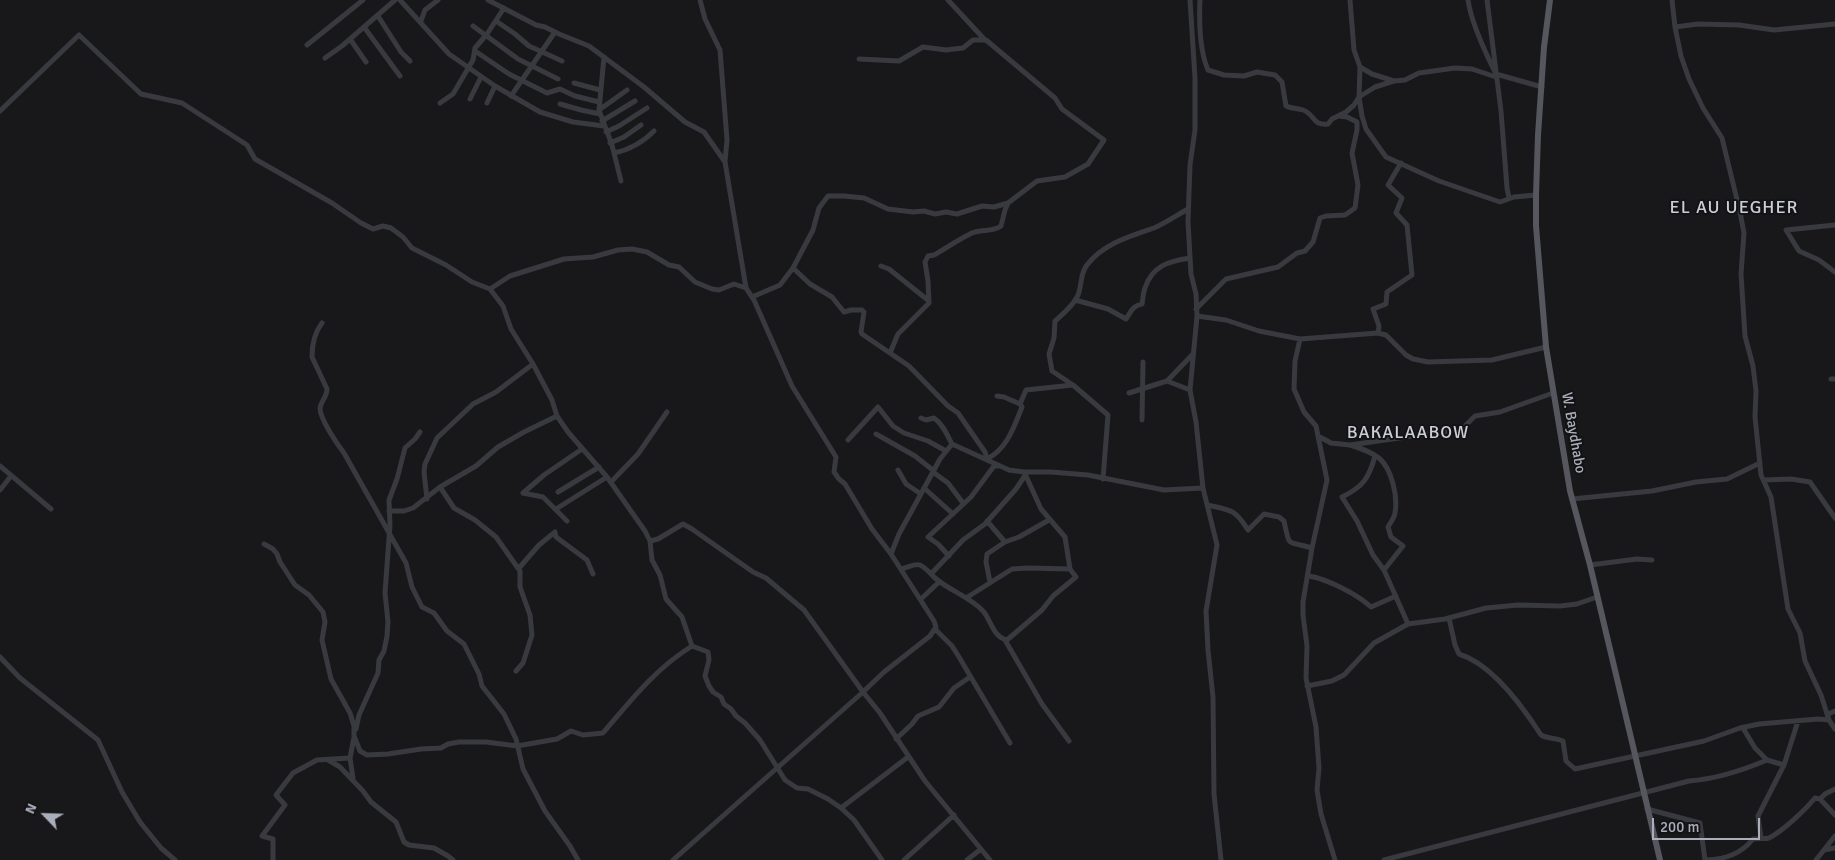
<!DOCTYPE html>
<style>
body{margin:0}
#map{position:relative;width:1835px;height:860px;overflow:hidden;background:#18181a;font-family:Signika,sans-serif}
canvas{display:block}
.north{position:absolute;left:20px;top:790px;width:50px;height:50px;-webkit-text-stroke:4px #131315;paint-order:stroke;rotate:294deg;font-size:14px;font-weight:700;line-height:20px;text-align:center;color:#aaaeba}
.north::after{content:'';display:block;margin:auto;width:18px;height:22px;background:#aaaeba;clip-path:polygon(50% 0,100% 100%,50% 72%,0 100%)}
.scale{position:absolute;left:1652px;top:818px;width:108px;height:22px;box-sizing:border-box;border:2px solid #aaaeba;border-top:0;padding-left:6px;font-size:15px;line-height:18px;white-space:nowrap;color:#aaaeba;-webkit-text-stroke:4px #131315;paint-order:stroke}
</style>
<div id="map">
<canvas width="1835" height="860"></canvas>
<div class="north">N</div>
<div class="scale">200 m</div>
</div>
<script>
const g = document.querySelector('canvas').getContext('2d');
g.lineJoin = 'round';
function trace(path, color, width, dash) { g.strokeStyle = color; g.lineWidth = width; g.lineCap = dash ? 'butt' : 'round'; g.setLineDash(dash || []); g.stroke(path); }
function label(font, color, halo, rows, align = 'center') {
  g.font = font + ' Signika,sans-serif'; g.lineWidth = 4; g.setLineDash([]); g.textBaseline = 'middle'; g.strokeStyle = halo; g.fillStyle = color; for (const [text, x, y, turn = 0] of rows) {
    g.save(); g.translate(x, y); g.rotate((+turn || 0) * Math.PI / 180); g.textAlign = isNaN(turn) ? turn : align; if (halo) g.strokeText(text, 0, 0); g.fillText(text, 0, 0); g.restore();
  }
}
const minor = new Path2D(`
 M400 0 449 54 495 86 540 112 573 122 604 126
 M488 0 536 25 545 27 559 34 589 46 644 87 685 122 704 132 725 162 746 288
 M700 0 705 19 720 50 727 140 725 161
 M948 0 985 40
 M1190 0 1195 78V130L1190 165 1188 222 1191 274 1196 294 1197 316 1190 390 1196 422 1203 488 1217 545 1206 611 1208 650 1213 697 1214 794 1221 860
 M1200 0C1199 22 1199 49 1208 70L1224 75 1244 76 1257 72 1275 75 1282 82 1286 106C1292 109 1297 108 1303 110 1315 114 1312 126 1328 124L1332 119 1346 112 1354 105 1359 97 1375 87 1394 81 1405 80 1419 73 1455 68 1472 69 1496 77
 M1350 0 1354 50 1360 67 1359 97 1362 116 1366 129 1386 157 1439 181 1500 202 1514 197 1536 195
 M1468 0C1471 22 1486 54 1496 74L1542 87
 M1487 0 1501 111 1507 188 1509 198
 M1672 0 1675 27 1698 24 1739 25 1774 30 1835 24
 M378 16 401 52 410 61
 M421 21 425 10 438 0
 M496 21 515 34 529 46 562 61
 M473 26 518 59 558 79
 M364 27 400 76
 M1675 27 1681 56 1689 79 1703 108 1722 138 1740 212 1744 233 1741 274 1745 336 1753 366 1756 391 1755 417 1761 475 1771 497 1788 609 1800 633 1805 661 1821 695 1829 720 1835 729
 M350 39 366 62
 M307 45 363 0
 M475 51 509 74 547 93 560 89 575 96 599 102
 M604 57 599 110 612 145 621 181
 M325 58 342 46 395 0
 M859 59 899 61 923 47 946 50 963 48 973 40H986L1055 98 1062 109 1104 140 1088 164 1065 177 1037 181 1008 203 1005 210 1001 226C992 233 980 228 970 234 958 240 946 248 934 255L928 256 925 262 928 281 929 303 898 334 890 353
 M1360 67 1372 74 1394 81
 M574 83 600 90
 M511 96 555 32
 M470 99 481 77
 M440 103 453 94 473 60 475 48 487 34 504 8
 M487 103 495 86
 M560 104 581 110 600 114
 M599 110 627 90
 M0 111 79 35 141 94 182 103 247 145 255 159 332 203 361 223 373 229 383 226 391 228 403 237 412 248 446 265 472 282 490 289 510 276 564 259 593 257 618 250 632 249 647 252 669 265 679 267 695 282 712 289 719 290 734 284 746 288 754 300 792 386 836 457 834 472 839 479 845 484 872 529 891 554 934 621 936 627 930 636 884 672 863 692 880 713 925 781 990 860
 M602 121 635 101
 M606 132 619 126 647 108
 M610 143 624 137 641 125
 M614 153C629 150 643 142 654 131
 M1835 225 1786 230 1799 251 1819 260 1835 272
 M881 266 889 269 929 301
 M793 268 813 230 819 208 828 196H844L864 198 888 209 913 212 924 211 935 214 946 212 957 214 982 206 994 207 1008 203
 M490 289 503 306 511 329 533 364 552 400 557 416 568 432 607 477 645 531 650 541 652 560 660 575 666 599 682 617 692 646 708 652 709 660 705 676 709 686 713 692 721 697 724 704 731 709 736 716 745 723 760 740 785 780 797 788 808 789 828 799 841 808 854 820 882 860
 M752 297 780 285 793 268 810 284 832 297 844 312 851 310H862L864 312 861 332 862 334 909 366 948 406 958 413 985 452 987 459C1007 449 1014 427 1022 407L1020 404 1004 397 997 396
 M1075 300 1108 309 1126 319C1131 312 1132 306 1142 304 1143 299 1143 293 1145 288 1152 266 1169 261 1190 258
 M1196 309 1226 279 1278 267 1297 253 1305 251 1313 242 1320 218 1326 216 1345 215 1355 208 1358 185 1352 153 1357 130V122L1347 117 1339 116
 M1197 316 1226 320 1259 331 1300 339 1295 361 1294 389 1304 412 1316 426 1327 480 1312 548 1303 602V615L1307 646 1306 678 1316 727 1319 768 1317 790 1321 814 1335 860
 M322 323C315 332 312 345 312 357L327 389C327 397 321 401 320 408 320 419 337 444 344 453L406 563 412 587 422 607 434 613 447 631 464 644 479 674 482 686 504 714 516 739 523 769 545 811 570 846 578 860
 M1378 333 1379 326 1373 309 1386 304 1387 292 1412 275 1407 225 1396 213 1402 198 1388 185 1401 163
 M1300 339 1378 333 1386 335 1406 355 1413 359 1428 362 1492 360 1546 347
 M1831 379H1835
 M1167 381 1193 354
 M1073 385 1052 371 1049 354 1054 338 1055 321C1063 314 1074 305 1078 295 1082 286 1080 273 1087 265 1103 244 1130 236 1154 228 1166 223 1177 215 1188 209
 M1129 393 1167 381 1190 390
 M1020 404 1026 390 1073 385 1108 415 1103 479
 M921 418 926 420 934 418C943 424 947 435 952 444
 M1142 420 1143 362
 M876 434 915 456 934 471
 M1318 436 1331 443 1350 445 1455 430 1464 427 1475 416 1500 412 1553 393
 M848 440 878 407 893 426 904 433 928 441 946 451
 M1350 445C1360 448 1371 452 1379 458 1392 469 1398 497 1395 513 1394 519 1390 523 1388 527L1391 537 1403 546 1384 570
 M1375 456C1369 478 1363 487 1342 497L1357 521 1373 555 1384 570 1408 624
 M0 466 51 509
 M898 470 906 484 921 494
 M933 472 948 483 963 503
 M1764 480 1791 479 1810 482 1835 518
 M611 482 638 454 667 412
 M440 487 454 508 475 520 496 537 520 571V587L530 615 532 635 523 663 516 671
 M924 488 953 514
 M0 490 11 476
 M558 492 599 467
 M523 493 544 475 582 449
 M523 493 543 497 567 521
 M427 499 424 472 425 464 437 438 473 404 496 392 533 364
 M1572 499 1652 491 1696 482 1727 479 1760 463
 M1207 505C1231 510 1235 509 1248 530L1264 514 1279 517 1284 521C1290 549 1286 540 1312 548
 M556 509 607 477
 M389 511H404L413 508 440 487 476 466 498 447 524 432 557 416
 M987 521 1005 542 987 554 986 562 990 582
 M650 541 658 539 683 524 692 529 753 572 766 578 804 610 863 692 673 860
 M1005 542 1019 537 1049 520
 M264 544 273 549 277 554 280 562 295 585 309 595 323 612 325 622 322 640 331 679 350 713 354 726V736L360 751 367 755 388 754 421 749 441 748 448 744 459 742H486L517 746 557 739 571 731 583 735 603 733C631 700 655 669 692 646
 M891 554 899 534 940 459 952 444 1009 470 1024 472H1051L1088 475 1164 490 1203 488
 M949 556 938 544 928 537 971 497 994 466H1000
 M1590 565 1637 559 1652 560
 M519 568 539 545 555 532 556 537 587 560 593 574
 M901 569C907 568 915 563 920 565 925 567 931 574 935 578 950 591 970 597 983 611 991 620 993 637 1007 640L1042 610 1053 596 1076 577 1070 569 1065 537 1041 509 1026 476
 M931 574 963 540 985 524 1016 489 1026 474
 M1309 576C1327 579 1357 594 1371 607L1396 596
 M966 598 1012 569 1028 568 1070 569
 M921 599 939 582
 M1449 618 1455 645 1459 654C1492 664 1523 707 1541 735 1548 739 1556 738 1563 741L1566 761 1575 769 1704 741 1740 728 1759 724 1818 719 1829 720
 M935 629 952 646 959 657 1010 743
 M1005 640 1042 704 1069 741
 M0 657 20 678 98 740 122 792 140 822 161 848 175 860
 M1307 686 1332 681 1344 675 1374 643 1408 624 1445 619 1486 608 1518 605 1560 606 1577 604 1597 597
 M1828 714 1835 711
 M1743 728 1755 748 1767 760 1784 765
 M356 729 359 715 378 673 379 660 384 651 387 636 388 622 385 593 390 525 389 500 397 479 405 448 415 439 420 432
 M896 739 912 724 918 716 939 707 954 688 970 677
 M350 758 353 778
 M328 760 340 767 363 791 371 802 396 822 404 842 409 845 434 848 448 856 453 860
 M1820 799 1835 815
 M841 808 908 757
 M1647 809 1700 823 1705 860
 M1761 838 1758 816 1784 765 1798 721
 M1824 850 1835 848
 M273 860V839L262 836 285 805 276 795 293 773 317 760 350 758 354 737
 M904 860 954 815
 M967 860 981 849
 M1384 860 1689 781C1717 779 1741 771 1767 760
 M1706 860C1726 859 1741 854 1753 839 1758 838 1765 839 1769 838 1783 831 1805 810 1815 798L1820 799 1825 794 1835 789
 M1816 860 1835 836`);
const major = new Path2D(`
 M1550 0 1544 47 1538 135 1536 195V226L1546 347 1570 491 1590 565 1660 860`);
const streetNames = [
 ["W. Baydhabo",1573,433,80]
];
const quarterNames = [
 ["EL AU UEGHER",1734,208],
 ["BAKALAABOW",1408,433]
];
trace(minor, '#393a3f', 5);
trace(major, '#55565e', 6);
label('15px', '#aaaeba', '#131315', streetNames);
g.letterSpacing = '1px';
label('18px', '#cbcdd6', '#131315', quarterNames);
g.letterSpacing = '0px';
</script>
